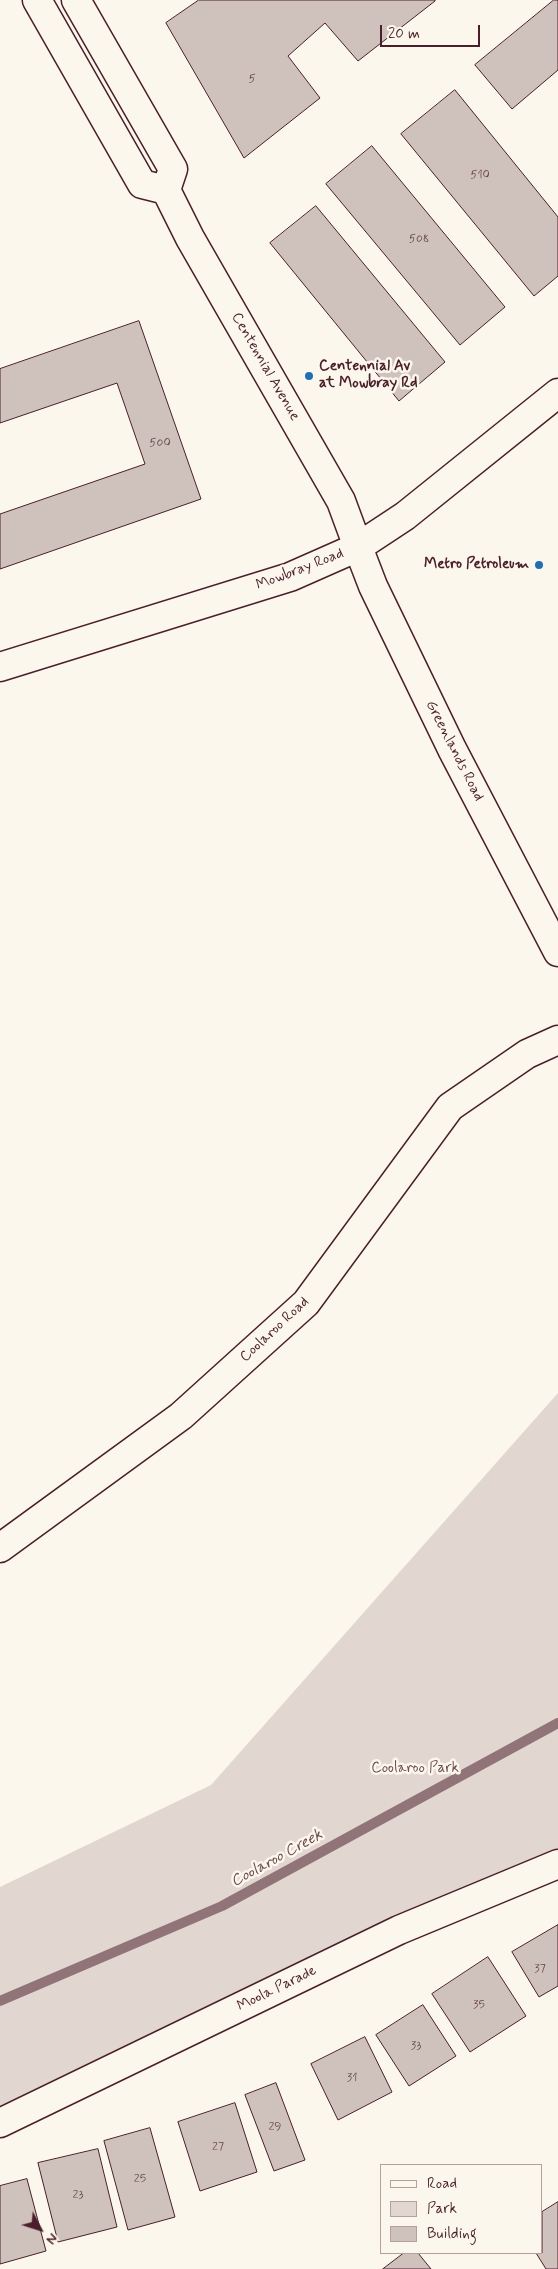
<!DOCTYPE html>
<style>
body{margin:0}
#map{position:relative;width:558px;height:2269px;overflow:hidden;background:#fbf7ec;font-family:Mynerve,sans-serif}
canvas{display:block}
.legend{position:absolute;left:380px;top:2164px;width:162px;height:90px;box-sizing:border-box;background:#fbf7ec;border:1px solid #b4a19f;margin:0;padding:6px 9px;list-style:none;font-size:15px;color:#4a1f2b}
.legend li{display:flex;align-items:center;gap:10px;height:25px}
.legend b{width:25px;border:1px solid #b4a19f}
.north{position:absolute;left:15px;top:2204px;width:50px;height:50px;-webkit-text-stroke:4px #fbf7ec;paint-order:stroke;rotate:130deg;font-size:14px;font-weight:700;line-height:20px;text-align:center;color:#4a1f2b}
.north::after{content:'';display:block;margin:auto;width:18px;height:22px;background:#4a1f2b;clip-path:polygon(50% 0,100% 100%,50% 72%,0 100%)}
.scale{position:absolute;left:380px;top:25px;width:100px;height:22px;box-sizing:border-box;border:2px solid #4a1f2b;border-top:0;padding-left:6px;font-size:15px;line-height:18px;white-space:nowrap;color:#4a1f2b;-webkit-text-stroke:4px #fbf7ec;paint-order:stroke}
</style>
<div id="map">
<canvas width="558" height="2269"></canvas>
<ul class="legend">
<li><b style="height:6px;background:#fbf7ec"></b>Road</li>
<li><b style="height:14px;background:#e2d7d0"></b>Park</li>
<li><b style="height:14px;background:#cfc2bc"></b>Building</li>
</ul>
<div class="north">N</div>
<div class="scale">20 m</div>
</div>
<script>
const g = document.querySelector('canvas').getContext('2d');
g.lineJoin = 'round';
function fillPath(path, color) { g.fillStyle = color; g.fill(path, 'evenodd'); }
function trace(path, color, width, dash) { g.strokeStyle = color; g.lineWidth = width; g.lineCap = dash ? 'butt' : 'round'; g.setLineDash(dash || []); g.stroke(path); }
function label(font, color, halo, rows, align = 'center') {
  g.font = font + ' Mynerve,sans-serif'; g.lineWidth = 5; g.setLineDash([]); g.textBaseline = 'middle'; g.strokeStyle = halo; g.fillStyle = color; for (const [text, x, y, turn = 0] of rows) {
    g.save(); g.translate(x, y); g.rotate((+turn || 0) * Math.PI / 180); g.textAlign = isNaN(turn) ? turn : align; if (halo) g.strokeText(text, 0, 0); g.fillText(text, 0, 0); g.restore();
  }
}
const green = new Path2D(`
 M558 1393V1864L0 2123V1887L211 1785Z`);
const stream = new Path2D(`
 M0 2001 222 1906 558 1723`);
const building = new Path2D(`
 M199 0H435V1L358 61 325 23 288 56 320 98 244 158 166 23Z
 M554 0H558V70L512 109 475 65Z
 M455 90 558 217V276L534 296 401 134Z
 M372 146 505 307 460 345 326 184Z
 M316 206 445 362 399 401 270 243Z
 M139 321 201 499 0 569V514L145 464 117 383 0 423V369Z
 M558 1925V1986L539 1997 512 1952Z
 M488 1957 526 2016 470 2052 432 1994Z
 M423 2005 456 2056 409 2086 376 2035Z
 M365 2037 392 2092 338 2120 311 2064Z
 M276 2083 305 2160 274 2171 245 2095Z
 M235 2103 257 2172 200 2191 178 2122Z
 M150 2128 175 2217 128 2230 104 2141Z
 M98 2149 117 2227 58 2242 38 2163Z
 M27 2179 46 2251 0 2264V2186Z
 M558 2202V2269H546L536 2253H542V2212Z
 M404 2253H418L431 2269H383Z`);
const minor = new Path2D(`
 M358 547 373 586 452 749 558 952
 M0 1548 181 1416 306 1303 450 1107 527 1054 558 1040
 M0 2123 399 1930 558 1864`);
const major = new Path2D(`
 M37 0 142 184 166 190
 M76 0 173 169 166 190 190 238 341 501 358 547
 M0 667 290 577 358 547 405 516 558 393`);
const markers = [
 [309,376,5,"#1f6fb2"],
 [539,565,5,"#1f6fb2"]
];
const numberNames = [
 ["5",252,79],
 ["510",480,175],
 ["508",419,239],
 ["500",160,443],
 ["37",540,1969],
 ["35",479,2005],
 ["33",416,2046],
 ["31",352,2078],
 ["29",275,2127],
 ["27",218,2147],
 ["25",140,2179],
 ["23",78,2195]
];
const streetNames = [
 ["Centennial Avenue",265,367,60],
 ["Mowbray Road",300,570,-21],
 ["Greenlands Road",454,751,63],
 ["Coolaroo Road",275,1330,-43],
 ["Moola Parade",277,1989,-26]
];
const poiNames = [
 ["Centennial Av",319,367],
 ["at Mowbray Rd",319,384],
 ["Metro Petroleum",529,565,"right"]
];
const parkNames = [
 ["Coolaroo Park",415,1769]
];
const waterNames = [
 ["Coolaroo Creek",277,1859,-29]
];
fillPath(green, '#e2d7d0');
trace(stream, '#907477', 10);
fillPath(building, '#cfc2bc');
trace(building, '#4a1f2b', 1);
trace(minor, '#4a1f2b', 31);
trace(major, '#4a1f2b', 31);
trace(minor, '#fbf7ec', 28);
trace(major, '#fbf7ec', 28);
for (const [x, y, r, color] of markers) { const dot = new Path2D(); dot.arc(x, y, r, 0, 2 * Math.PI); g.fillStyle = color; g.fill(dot); trace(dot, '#fbf7ec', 2); }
label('12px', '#6b484f', null, numberNames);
label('15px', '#4a1f2b', '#fbf7ec', streetNames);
label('bold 15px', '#4a1f2b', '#fbf7ec', poiNames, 'left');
label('15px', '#704d54', '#fbf7ec', parkNames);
label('italic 16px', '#6d4a51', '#fbf7ec', waterNames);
</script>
